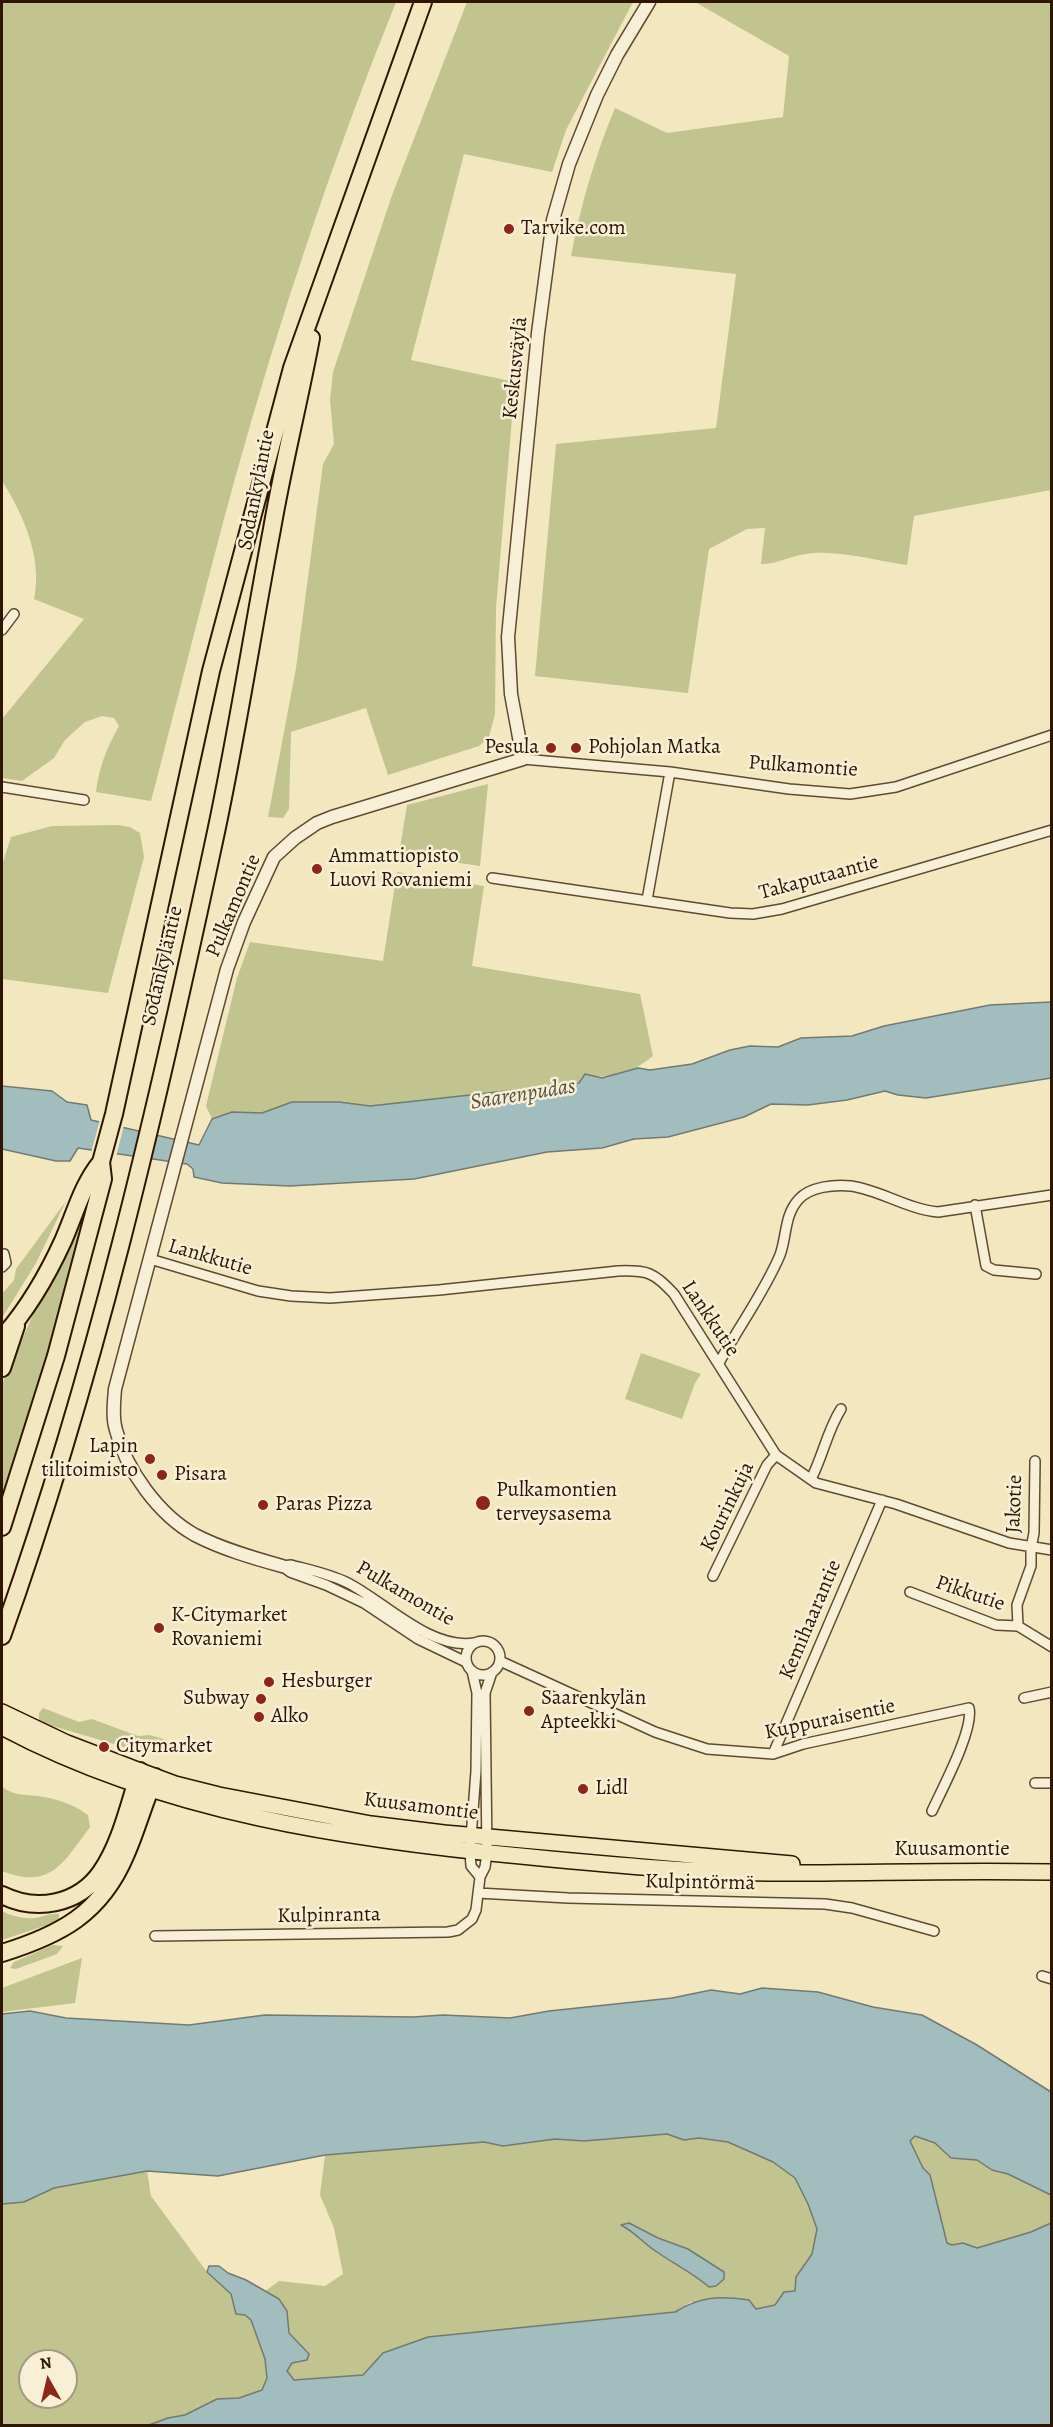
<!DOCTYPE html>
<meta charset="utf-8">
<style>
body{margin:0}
#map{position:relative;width:1053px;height:2427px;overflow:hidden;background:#f3e7c0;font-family:Alegreya,serif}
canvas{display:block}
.frame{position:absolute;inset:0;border:3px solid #2f1602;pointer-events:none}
.north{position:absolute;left:18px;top:2349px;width:60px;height:60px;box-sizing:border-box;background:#f7efd6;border:2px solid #a79881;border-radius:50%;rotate:352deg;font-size:16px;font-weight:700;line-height:24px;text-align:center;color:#2f1602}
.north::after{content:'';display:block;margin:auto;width:21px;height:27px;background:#8f2418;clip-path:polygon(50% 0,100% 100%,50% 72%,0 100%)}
</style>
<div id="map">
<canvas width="1053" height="2427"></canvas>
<div class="frame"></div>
<div class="north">N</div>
</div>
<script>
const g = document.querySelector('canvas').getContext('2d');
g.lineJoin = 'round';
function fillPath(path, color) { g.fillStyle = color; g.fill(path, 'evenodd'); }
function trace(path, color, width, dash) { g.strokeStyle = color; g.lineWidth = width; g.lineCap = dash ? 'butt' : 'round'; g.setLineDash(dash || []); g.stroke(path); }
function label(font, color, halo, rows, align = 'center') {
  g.font = font + ' Alegreya,serif'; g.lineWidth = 5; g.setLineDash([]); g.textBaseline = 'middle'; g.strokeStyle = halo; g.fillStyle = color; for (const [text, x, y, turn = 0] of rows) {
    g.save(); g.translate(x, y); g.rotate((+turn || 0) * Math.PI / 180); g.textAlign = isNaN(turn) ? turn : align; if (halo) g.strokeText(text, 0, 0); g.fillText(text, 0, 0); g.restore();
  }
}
const green = new Path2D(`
 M2 2H396C333 158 279 319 234 482 205 588 179 695 151 801L96 792C99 767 107 747 119 726L114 718 102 716 85 722 65 740 54 758 22 781 2 778V719L84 619 34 599C43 558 23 514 2 481Z
 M467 2H633L566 130 552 172 464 154 411 360 515 382 496 608 495 714 489 737 479 746 388 775 366 708 291 732 289 809 283 818 268 817 296 668 323 464 334 444 330 400 333 372 391 198Z
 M695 2H1051V490L914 516 907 565C877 561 836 549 806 554 789 556 779 564 761 564L765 528 747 529 709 549 688 693 535 676 556 444 716 428 736 274 571 256C581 204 595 156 615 108L667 133 783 117 789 56Z
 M488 784 480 866 399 854 407 805Z
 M118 825 130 827 140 833 144 857 108 993 2 979V865L11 837 52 826Z
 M397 872 484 886 472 966 640 994 653 1056C632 1073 611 1081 585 1074L579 1083 370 1106 339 1102H292L262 1113 232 1112 212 1119 206 1106 237 978 250 942 383 961Z
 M86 1196 94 1198 58 1328 2 1508V1384Z
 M66 1201 36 1263 2 1318V1294L14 1280 16 1269Z
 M641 1353 701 1374 695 1383 682 1419 625 1399Z
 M43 1708 79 1722 92 1719 138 1736 150 1735 167 1740V1744L134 1750 39 1722V1713Z
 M2 1787C16 1796 22 1794 38 1796 55 1798 75 1805 88 1815L90 1827C63 1863 51 1890 2 1871Z
 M2 1911C11 1916 24 1919 35 1918 43 1917 50 1913 59 1914V1921L2 1940Z
 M53 1945 63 1946 57 1954 16 1969 10 1968 14 1962Z
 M82 1958 75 2003 2 2012V1988Z
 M667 2134 684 2140 699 2138 728 2142 774 2162 795 2178 808 2204 817 2229 812 2254 796 2277 795 2291 784 2292 775 2305 756 2309 691 2302 675 2312 383 2353 363 2375 294 2380 287 2371 292 2363 307 2360 309 2354 289 2333 287 2311 280 2299 264 2292 279 2281 325 2286 343 2274 334 2228 320 2195 325 2155 484 2142 503 2146 555 2139 584 2141Z
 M915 2136 935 2143 951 2158 977 2159 992 2170 1008 2174 1051 2195V2223L1031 2232 977 2248 963 2243 952 2245 946 2243 930 2175 923 2168 910 2141Z
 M147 2171 151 2196 207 2272 231 2294 236 2314 245 2315 251 2320 265 2359 268 2378 262 2390 239 2398 217 2399 185 2415 168 2418 149 2425H2V2204L24 2202 54 2188ZM30 2361H66V2397H30Z`);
const water = new Path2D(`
 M1051 1002V1078L926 1098 898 1095 885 1091 847 1100 808 1105 771 1104 744 1117 668 1137 634 1139 602 1148 547 1152 414 1179 290 1186 222 1183 194 1177 193 1169 187 1164 78 1148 70 1161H56L2 1149V1086L52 1091 67 1102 87 1105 91 1120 199 1145 212 1119 232 1112 262 1113 292 1102H339L370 1106 579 1083 585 1074 602 1078 638 1068 650 1070 692 1064 730 1050 750 1046 778 1047 801 1038 852 1036 884 1026 990 1005Z
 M762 1988 818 1992 873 2007 922 2015 977 2045 1051 2092V2195L1008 2174 992 2170 977 2160 951 2158 935 2143 915 2136 910 2141 923 2168 930 2175 947 2243 952 2245 963 2243 977 2248 1031 2232 1051 2223V2425H149L168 2418 185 2415 217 2399 239 2398 262 2390 267 2378 265 2359 251 2320 245 2315 236 2314 231 2294 207 2272 209 2266H219L228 2273 246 2280 279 2299 287 2311 289 2333 309 2354 307 2360 292 2363 287 2371 294 2380 363 2375 383 2353 428 2337 675 2312C701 2296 719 2296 749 2300L756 2309 775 2305 784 2292 795 2291 796 2277 812 2254 817 2229 808 2204 795 2178 773 2162 728 2142 699 2138 684 2140 667 2134 584 2141 555 2139 503 2146 484 2142 325 2155 218 2176 147 2171 54 2188 24 2202 2 2204V2014L30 2011 66 2018 189 2025 265 2015 413 2017 443 2015 510 2018 549 2011 672 1998 711 1990 740 1994Z
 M629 2223 658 2238 688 2249 724 2272V2279L716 2286 709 2287C692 2272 672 2263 654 2250 641 2241 636 2233 621 2225Z`);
const pier = new Path2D(`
 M100 1119 124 1125 116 1157 91 1153Z`);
const minor = new Path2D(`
 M2 630 14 614
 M523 759 670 772 789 789 850 794 896 787 1052 735
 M2 787 84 800
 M492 878 730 913 753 914 782 909 1052 830
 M647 900 670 772
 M975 1205 986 1266 994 1270 1036 1274
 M2 1254H4L6 1263 2 1267
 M150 1259 258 1291 291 1296 330 1298 439 1290 618 1271C647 1270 654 1272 674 1294L776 1455 816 1483 896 1504 1009 1543 1052 1550
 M719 1363C738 1328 765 1291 780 1255 787 1236 784 1215 799 1199 810 1187 834 1184 851 1186 880 1190 907 1209 938 1212L1052 1195
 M811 1479C823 1456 827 1431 841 1409
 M282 1566 291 1565C310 1570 330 1574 348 1583 385 1602 430 1650 474 1643
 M282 1566 290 1572 326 1585 364 1603 418 1639 466 1662
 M713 1576 767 1465 776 1455
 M910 1592 996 1625 1018 1626 1052 1647
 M1018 1626 1017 1605 1031 1566V1548L1034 1533 1035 1461
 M466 1658a17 17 0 1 1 34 0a17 17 0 1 1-34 0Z
 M500 1661 655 1732 707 1749 773 1754 803 1744 969 1708C974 1730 942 1789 932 1811
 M472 1671 477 1693 476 1771 470 1851 471 1866 480 1877
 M1024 1698 1052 1692
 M773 1754 882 1500
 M1035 1783H1052
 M478 1893 568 1898 825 1904 852 1908 934 1931
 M155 1936 448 1932 458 1930 472 1919 476 1910 480 1877 485 1867 487 1853 485 1693 492 1672
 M1042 1976 1052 1979`);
const tertiary = new Path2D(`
 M282 1566C253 1558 222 1549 195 1535 159 1515 126 1470 116 1430 112 1417 114 1402 115 1389L227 969 244 922 274 857 295 838 317 823 332 817 523 759 511 694 508 637 538 333 553 220 569 164 597 95 617 55 649 2`);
const primary = new Path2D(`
 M2 1712 67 1743 140 1771 175 1784 219 1795 371 1824 444 1833 792 1864
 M2 1727C163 1813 350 1840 531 1857 614 1865 699 1873 783 1873 872 1873 962 1870 1052 1872`);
const trunk = new Path2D(`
 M2 1338C28 1309 47 1276 63 1241 75 1214 82 1185 101 1162
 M2 1368 16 1326
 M2 1527 56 1356 103 1179 101 1162 114 1114 211 671 292 368 423 2
 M2 1636C94 1379 156 1112 213 846 236 741 252 634 272 529 283 465 299 402 311 338
 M2 1895C36 1912 78 1905 101 1872 121 1843 129 1804 140 1771
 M2 1953C60 1935 101 1914 126 1854 137 1829 144 1802 155 1777`);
const markers = [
 [509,229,6,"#8f2418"],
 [551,748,6,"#8f2418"],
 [576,748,6,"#8f2418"],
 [317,869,6,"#8f2418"],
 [150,1459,6,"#8f2418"],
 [162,1475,6,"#8f2418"],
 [483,1503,8,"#8f2418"],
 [263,1505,6,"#8f2418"],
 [159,1628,6,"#8f2418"],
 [269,1682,6,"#8f2418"],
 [261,1699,6,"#8f2418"],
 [529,1711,6,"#8f2418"],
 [259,1717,6,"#8f2418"],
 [104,1747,6,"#8f2418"],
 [583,1789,6,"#8f2418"]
];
const poiNames = [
 ["Tarvike.com",521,229],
 ["Pesula",539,748,"right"],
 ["Pohjolan Matka",588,748],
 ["Ammattiopisto",329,857],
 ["Luovi Rovaniemi",329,881],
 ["Lapin",138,1447,"right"],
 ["tilitoimisto",138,1471,"right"],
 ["Pisara",174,1475],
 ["Pulkamontien",496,1491],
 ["terveysasema",496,1515],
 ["Paras Pizza",275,1505],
 ["K-Citymarket",171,1616],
 ["Rovaniemi",171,1640],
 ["Hesburger",281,1682],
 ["Subway",249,1699,"right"],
 ["Saarenkylän",541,1699],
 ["Apteekki",541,1723],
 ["Alko",271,1717],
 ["Citymarket",116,1747],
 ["Lidl",595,1789]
];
const streetNames = [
 ["Keskusväylä",516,368,-84],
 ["Sodankyläntie",257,490,-79],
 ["Pulkamontie",803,767,4],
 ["Takaputaantie",819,878,-15],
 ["Pulkamontie",234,906,-67],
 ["Sodankyläntie",163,966,-77],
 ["Lankkutie",210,1258,16],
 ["Lankkutie",710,1319,56],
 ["Jakotie",1015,1504,-88],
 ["Kourinkuja",728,1507,-64],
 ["Pulkamontie",405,1594,30],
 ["Pikkutie",970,1594,19],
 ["Kemihaarantie",811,1620,-67],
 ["Kuppuraisentie",830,1720,-12],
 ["Kuusamontie",421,1807,7],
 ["Kuusamontie",952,1850],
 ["Kulpintörmä",700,1883,1],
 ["Kulpinranta",329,1916,-1]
];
const waterNames = [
 ["Saarenpudas",523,1095,-9]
];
fillPath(green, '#c1c48e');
fillPath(water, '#a1bdbd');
trace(water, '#737a72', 1.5);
fillPath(pier, '#f3e7c0');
trace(minor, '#604a32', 12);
trace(tertiary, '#604a32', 15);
trace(primary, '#2f1602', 18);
trace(trunk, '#2f1602', 20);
trace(minor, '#f7efd6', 9);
trace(tertiary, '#f7efd6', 12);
trace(primary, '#f3e7c0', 15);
trace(trunk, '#f3e7c0', 16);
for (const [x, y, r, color] of markers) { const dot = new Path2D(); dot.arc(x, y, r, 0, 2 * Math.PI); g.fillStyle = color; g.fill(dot); trace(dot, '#f7efd6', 2); }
label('21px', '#2f1602', '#f7efd6', poiNames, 'left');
label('21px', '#2f1602', '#f7efd6', streetNames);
label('italic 22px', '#575043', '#f7efd6', waterNames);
</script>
